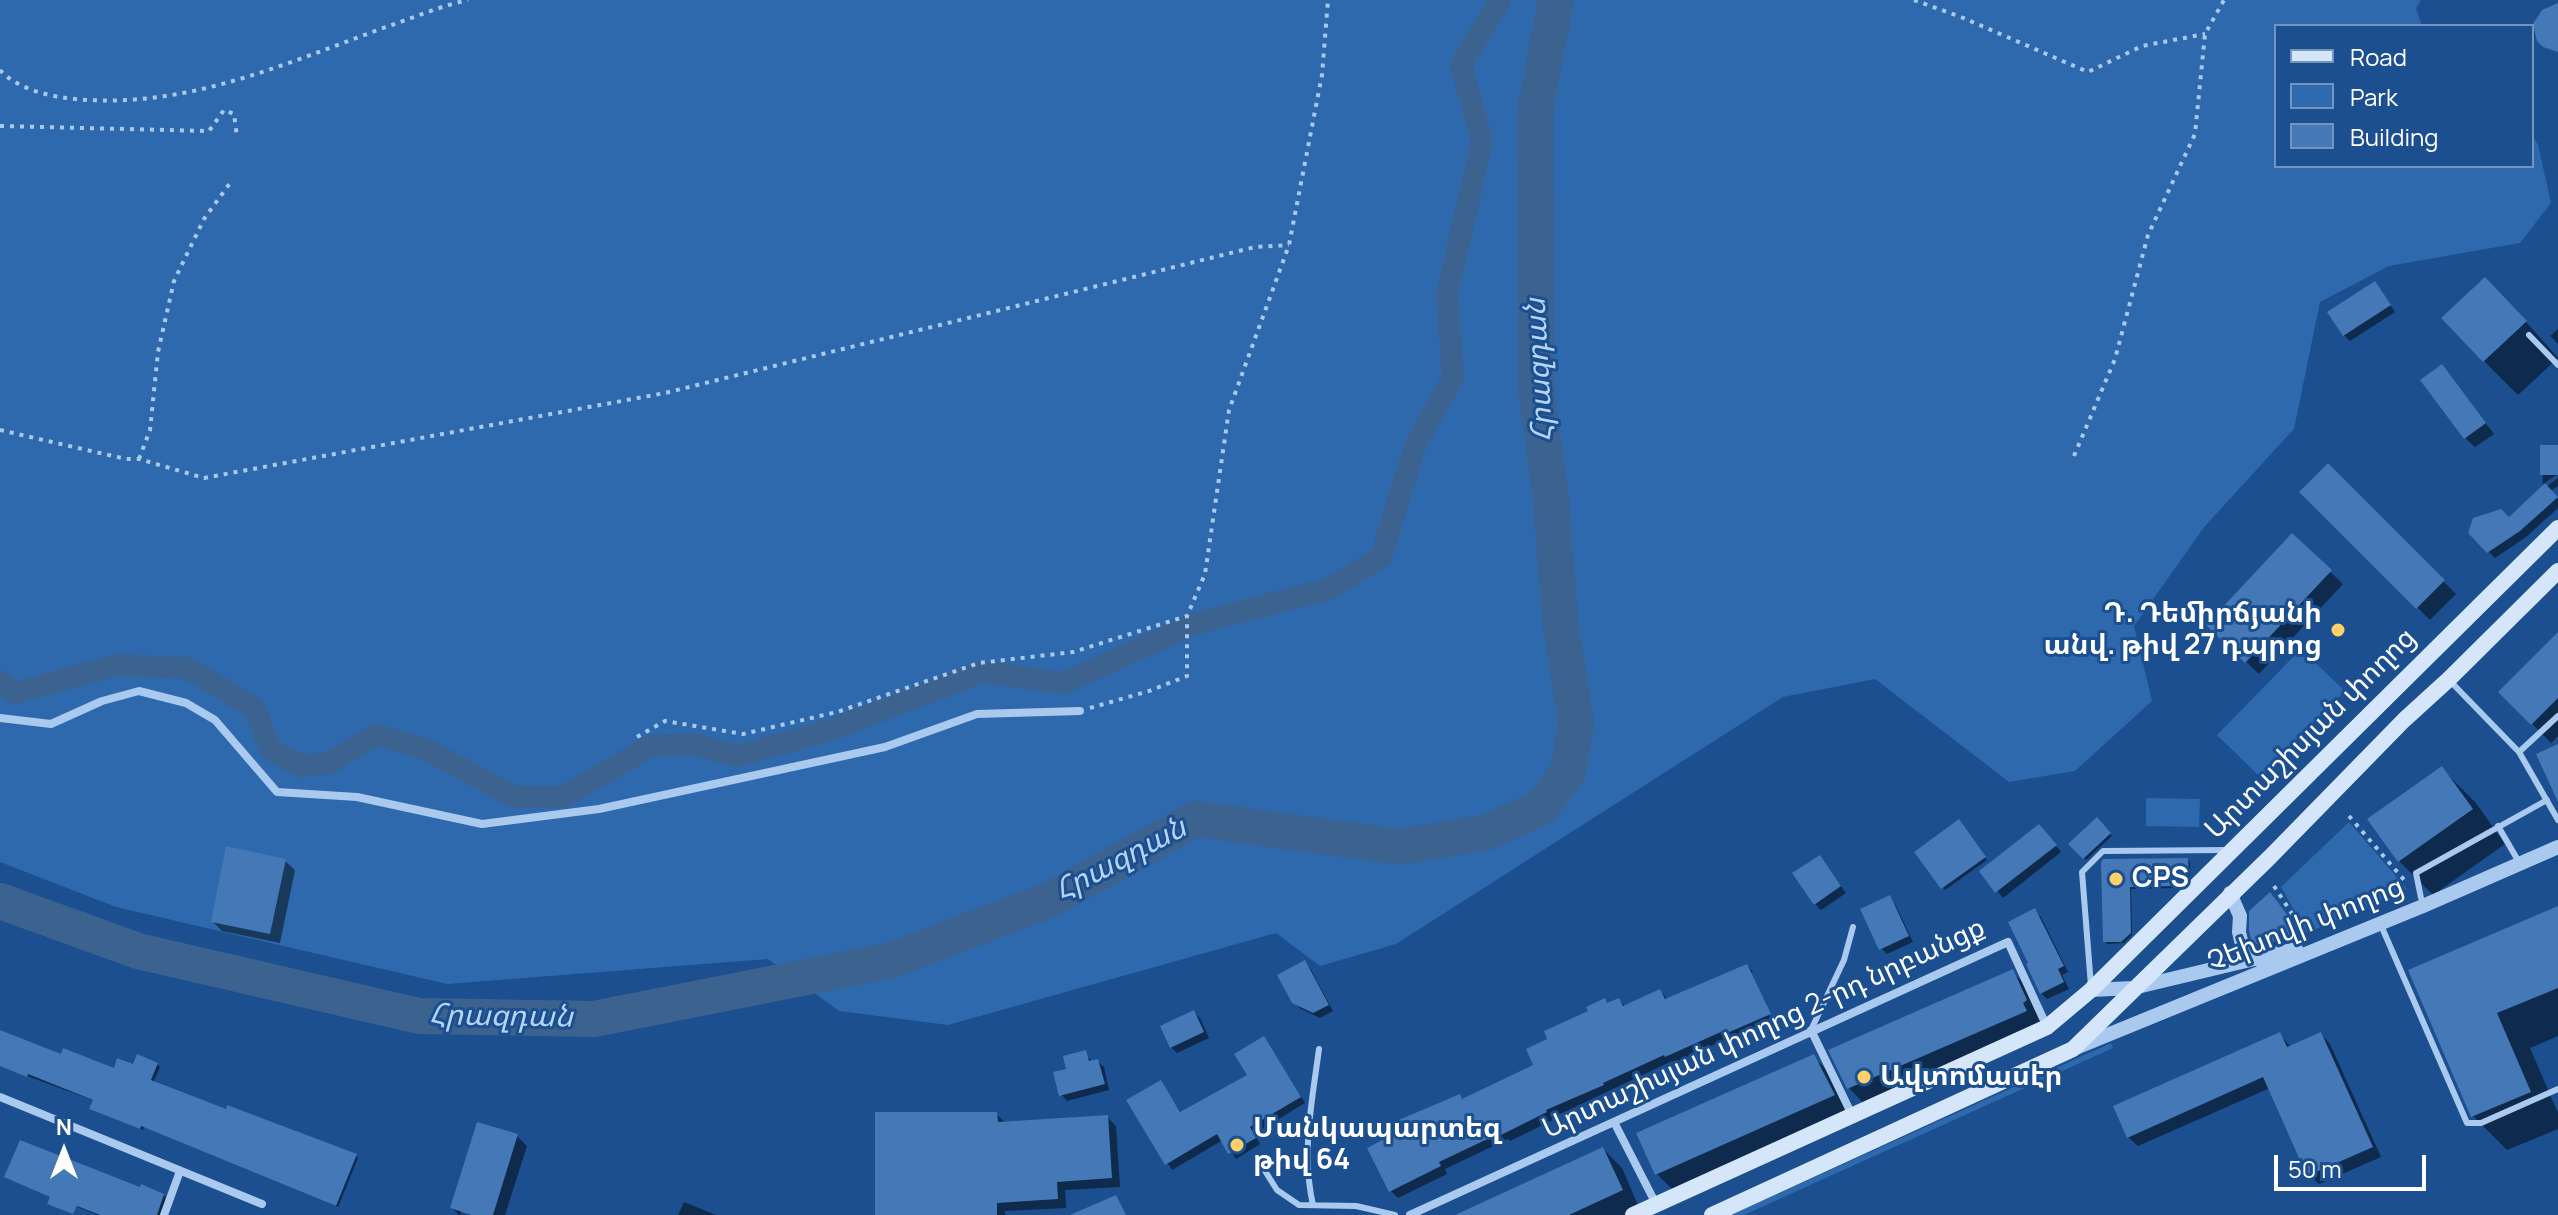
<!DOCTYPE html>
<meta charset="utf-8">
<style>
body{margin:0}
#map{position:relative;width:2558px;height:1215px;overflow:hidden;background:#1b4f8f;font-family:Manrope,sans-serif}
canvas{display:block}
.legend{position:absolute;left:2274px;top:24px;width:260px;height:144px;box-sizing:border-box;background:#1b4f8f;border:2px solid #7695bc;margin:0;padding:10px 14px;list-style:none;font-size:24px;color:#fff}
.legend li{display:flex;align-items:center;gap:16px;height:40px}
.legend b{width:40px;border:2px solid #7695bc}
.north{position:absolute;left:24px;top:1111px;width:80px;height:80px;-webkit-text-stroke:6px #1b4f8f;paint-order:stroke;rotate:0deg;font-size:22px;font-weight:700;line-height:32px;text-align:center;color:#fff}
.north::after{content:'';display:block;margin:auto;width:28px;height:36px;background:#fff;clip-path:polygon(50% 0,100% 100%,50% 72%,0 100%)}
.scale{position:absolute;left:2274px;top:1155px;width:152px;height:36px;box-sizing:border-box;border:4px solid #fff;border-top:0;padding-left:10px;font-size:24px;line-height:28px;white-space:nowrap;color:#fff;-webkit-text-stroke:6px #1b4f8f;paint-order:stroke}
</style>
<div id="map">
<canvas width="2558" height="1215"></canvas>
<ul class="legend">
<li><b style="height:10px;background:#d6e6fa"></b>Road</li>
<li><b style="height:22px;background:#2e69ad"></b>Park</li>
<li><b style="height:22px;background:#4478b7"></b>Building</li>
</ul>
<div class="north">N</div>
<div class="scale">50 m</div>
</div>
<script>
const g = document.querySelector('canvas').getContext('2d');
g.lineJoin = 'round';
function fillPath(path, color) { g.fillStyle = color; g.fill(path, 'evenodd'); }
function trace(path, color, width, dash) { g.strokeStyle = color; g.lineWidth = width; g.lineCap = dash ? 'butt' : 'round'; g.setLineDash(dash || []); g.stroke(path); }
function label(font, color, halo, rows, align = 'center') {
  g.font = font + ' Manrope,"Noto Sans Armenian",sans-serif'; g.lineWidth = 6; g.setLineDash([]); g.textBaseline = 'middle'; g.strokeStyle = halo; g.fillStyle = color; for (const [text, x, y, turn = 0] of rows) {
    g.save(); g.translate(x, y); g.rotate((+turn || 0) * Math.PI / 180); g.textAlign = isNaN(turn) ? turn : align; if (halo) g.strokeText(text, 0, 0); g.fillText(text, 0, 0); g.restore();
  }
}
const green = new Path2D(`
 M0 0H2421L2416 8 2422 26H2276V166H2532V134L2538 145 2551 203 2520 243 2389 266 2320 302 2294 429 2205 526 2134 626 2152 701 2075 771 2009 782 1875 679 1783 697 1396 944 1320 966 1276 933 948 1025 839 1011 768 959 447 984 116 907 0 862Z
 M2301 649 2345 691 2260 777 2217 735Z
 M2146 798 2200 799 2199 827 2146 826Z
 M2349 822 2407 889 2307 933 2281 887Z
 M2111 1043 2113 1048 1744 1215H1731Z`);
const shadow = new Path2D(`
 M2375 283 2395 312 2350 341 2344 335Z
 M2519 314 2558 358 2518 395 2484 361Z
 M2558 329V344L2550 336Z
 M2442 366 2494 434 2475 447 2465 438Z
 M2542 447H2558V474L2546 482V487L2558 478V486L2550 491 2558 499V508L2526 537 2495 558 2470 533 2509 520 2543 489Z
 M2328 466 2456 594 2430 620 2302 492Z
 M2292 536 2343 584 2259 674 2221 638Z
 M2558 635V736L2551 743 2501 692Z
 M2442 769 2476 803 2505 844 2433 895 2399 861Z
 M2097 820 2112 836 2086 860 2071 844Z
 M1961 824 1987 860 1945 890 1917 852Z
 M2045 832 2061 852 2003 898 1982 871Z
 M1820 857 1846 893 1821 910 1815 904Z
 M2188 860 2190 862V877L2179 888 2131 889 2132 935 2124 943 2107 944 2105 941 2103 863Z
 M285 861 295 870 280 943 222 931 213 922Z
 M2270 895 2301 935 2279 944 2264 946 2256 942Z
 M1889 898 1895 904 1913 942 1887 954 1881 948Z
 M2558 909V1036L2530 1048 2558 1113V1129L2507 1150 2473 1116 2411 971Z
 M2035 911 2041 917 2068 972 2062 975 2069 989 2047 999 2041 993Z
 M1304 962 1310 968 1333 1011 1320 1018 1301 1009 1294 1002Z
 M1747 966 1753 972H1749L1773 1023 1734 1040 1731 1037 1674 1063 1672 1061 1552 1118 1553 1120 1510 1141 1508 1139 1445 1169 1447 1174 1398 1198 1391 1191 1464 1101 1536 1066 1550 1040 1605 1001 1609 1005 1619 1000 1626 1007 1660 991 1668 1000Z
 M2012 972 2032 991 2045 1020 1868 1108 1849 1088 1831 1051Z
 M1194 1012 1200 1018 1209 1038 1177 1053 1171 1047Z
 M2321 1034 2330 1044 2381 1157 2319 1184 2309 1175 2270 1088 2138 1146 2128 1137 2280 1035 2291 1047Z
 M0 1038 115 1070 157 1064 160 1067 153 1083 356 1156 358 1158 338 1207 144 1127 143 1130 94 1111 95 1101 0 1066Z
 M1264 1039 1305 1103 1254 1134 1260 1144 1236 1159 1223 1140 1172 1170 1129 1101 1160 1082 1182 1114 1250 1076Z
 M1085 1052 1092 1063 1097 1061 1104 1067 1109 1090 1067 1101 1061 1094 1068 1070Z
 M1813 1057 1833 1076 1852 1115 1676 1193 1657 1174Z
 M996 1114 1006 1123 1107 1117 1116 1126 1120 1187 1065 1190 1066 1208 1005 1211V1215H878Z
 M478 1124 517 1136 527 1146 505 1215H479L461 1209V1214L465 1215H459L452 1208Z
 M1603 1149 1622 1168 1640 1210 1629 1215H1460Z
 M6 1177 163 1195 166 1198 160 1215H97Z
 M684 1202 716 1215H678Z`);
const canal = new Path2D(`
 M0 681 15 693 117 665 188 668 255 709 270 749 300 766 330 763 375 735 423 748 515 797H563L650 746 691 744 738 756 833 729 982 672 1064 683 1193 624 1329 589 1381 557 1415 446 1453 377 1447 295 1482 141 1461 65 1500 0`);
const river = new Path2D(`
 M0 901 138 951 419 1016 594 1019 892 960 1049 900 1196 819 1400 847 1488 832 1542 807 1568 771 1576 723 1560 620 1551 501 1536 387 1535 111 1556 0`);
const building = new Path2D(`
 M2558 3V52L2543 47 2537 41 2533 24 2542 10Z
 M2485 277 2527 321 2483 362 2441 318Z
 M2375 281 2391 305 2343 336 2327 312Z
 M2442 364 2486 423 2464 439 2420 380Z
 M2540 445H2558V475H2540Z
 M2328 463 2445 580 2416 609 2299 492Z
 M2545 483 2558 497 2520 531 2487 553 2468 533 2473 518 2501 509 2509 517Z
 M2292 533 2332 570 2245 663 2206 625Z
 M2558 632V698L2531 725 2498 692Z
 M2558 744V802L2536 754Z
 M2442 766 2473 809 2398 862 2367 819Z
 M2097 817 2111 833 2083 859 2068 844Z
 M1959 819 1986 857 1941 889 1914 852Z
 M2039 824 2057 845 1995 893 1979 871Z
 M226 846 286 859 270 934 211 922Z
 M1820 855 1841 886 1814 905 1792 873Z
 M2188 858 2189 874 2176 886 2130 887 2131 933 2121 942H2103L2101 862 2103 859Z
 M2270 892 2300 932 2276 942 2256 944 2251 939 2249 931V911Z
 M1890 895 1909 936 1879 950 1860 909Z
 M2558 906V988L2497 1013 2531 1092 2471 1117 2408 970Z
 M2035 908 2064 966 2058 969 2064 982 2040 994 2026 964 2028 963 2008 922Z
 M1305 960 1329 1005 1313 1013 1292 1003 1277 975Z
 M1747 964 1771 1014 1725 1034 1723 1031 1665 1057 1664 1055 1603 1083 1604 1085 1546 1110 1547 1112 1501 1135 1500 1133 1439 1162 1441 1166 1389 1192 1367 1148 1392 1135 1387 1125 1460 1094 1462 1099 1533 1065 1526 1049 1547 1039 1544 1031 1588 1011 1586 1007 1605 998 1607 1003 1619 998 1623 1006 1660 989 1665 999Z
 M2013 969 2027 1000 2023 1003 2027 1011 1847 1089 1828 1050Z
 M1194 1010 1204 1032 1170 1048 1160 1026Z
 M0 1030 61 1054 63 1048 114 1068 117 1058 133 1064 137 1054 158 1063 151 1080 226 1109 227 1105 357 1154 336 1206 141 1126 140 1129 89 1109 93 1100 28 1074 27 1077 0 1066Z
 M2280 1032 2287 1047 2321 1032 2373 1147 2307 1176 2263 1077 2127 1138 2113 1106Z
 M1264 1036 1301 1097 1250 1127 1256 1138 1228 1154 1217 1134 1165 1165 1126 1100 1161 1080 1180 1112 1247 1075 1234 1054Z
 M1086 1050 1089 1061 1098 1059 1105 1084 1059 1096 1053 1072 1066 1069 1063 1056Z
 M1814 1054 1835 1095 1655 1175 1636 1133Z
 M875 1112H997L998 1122 1108 1115 1112 1178 1057 1182 1058 1199 997 1203V1215H875Z
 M477 1122 518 1134 493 1215H472L450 1208Z
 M20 1140 140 1187 141 1184 164 1194 157 1215H100L77 1206 73 1214 47 1204 50 1197 4 1177Z
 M1603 1147 1623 1190 1569 1215H1455Z
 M1116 1195 1126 1215H1070Z`);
const path = new Path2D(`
 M1914 0 1961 17 2088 72 2142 46 2205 34
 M0 70C15 87 44 95 66 98 180 112 281 65 386 27 413 18 440 6 468 0
 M0 126 209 131 224 110 234 114 237 137
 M0 430 126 459H139L204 478 665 393 1255 247 1289 245
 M2074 456 2115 359 2148 235 2195 134 2205 34 2224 0
 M139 459 150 430 158 352 174 281 204 219 230 183
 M1090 708 1149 691 1187 676V616
 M637 737 665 721 743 734 837 712 979 663 1073 652 1187 616 1205 574 1229 410 1289 245 1322 75 1328 0
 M2349 816 2405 881
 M2274 886 2305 934`);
const service = new Path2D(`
 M2529 335 2558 365
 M2451 682 2519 752 2558 820
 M2519 752 2558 716
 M2498 826 2516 857
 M2421 898 2416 873 2547 800
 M2380 923 2467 1123H2481L2558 1089
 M2091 986 2082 872 2103 851 2228 850
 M1811 1030 1844 960 1853 927
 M1260 1163 1277 1190 1299 1205 1356 1206 1395 1215
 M1313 1205C1301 1153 1312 1102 1319 1049`);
const minor = new Path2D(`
 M0 718 51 724 102 701 139 691 186 703 215 720 277 792 357 797 482 824 599 809 885 747 977 714 1080 711
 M1811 1030 1852 1115
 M0 1097 262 1204
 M1614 1122 1656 1204
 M164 1215 180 1171
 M1410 1215 2008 942 2047 1027`);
const tertiary = new Path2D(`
 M2230 893 2240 916 2239 932 2242 945 2260 960
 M2091 990 2133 988 2296 949
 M2078 1047 2423 906 2558 847`);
const secondary = new Path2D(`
 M1633 1215 2047 1027 2091 990 2558 528
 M1712 1215 2073 1049 2270 857 2404 720 2449 679 2558 571`);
const markers = [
 [2338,630,8,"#ffd166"],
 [2116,879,8,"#ffd166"],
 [1864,1077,8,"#ffd166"],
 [1237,1145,8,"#ffd166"]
];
const poiNames = [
 ["Դ. Դեմիրճյանի",2322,614,"right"],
 ["անվ. թիվ 27 դպրոց",2322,646,"right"],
 ["CPS",2132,879],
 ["Ավտոմասէր",1880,1077],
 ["Մանկապարտեզ",1253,1129],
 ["թիվ 64",1253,1161]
];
const streetNames = [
 ["Արտաշիսյան փողոց",2311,734,-45],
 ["Չեխովի փողոց",2306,925,-22],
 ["Արտաշիսյան փողոց 2-րդ նրբանցք",1764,1029,-25]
];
const waterNames = [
 ["Հրազդան",1540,370,-93],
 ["Հրազդան",1121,860,-28],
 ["Հրազդան",501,1017,1]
];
fillPath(green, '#2e69ad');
fillPath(shadow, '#0007');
trace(canal, '#3c6290', 22);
trace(river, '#3c6290', 36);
fillPath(building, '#4478b7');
trace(path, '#a9c9ee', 4, [4, 6]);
trace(service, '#a9c9ee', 6);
trace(minor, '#a9c9ee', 8);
trace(tertiary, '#a9c9ee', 14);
trace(secondary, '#d6e6fa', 16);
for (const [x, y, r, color] of markers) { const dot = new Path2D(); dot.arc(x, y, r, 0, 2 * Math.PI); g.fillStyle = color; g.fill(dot); trace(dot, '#1b4f8f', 3); }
label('bold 28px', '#fff', '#1b4f8f', poiNames, 'left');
label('28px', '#fff', '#1b4f8f', streetNames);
label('italic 30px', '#b5d3f5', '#1b4f8f', waterNames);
</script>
